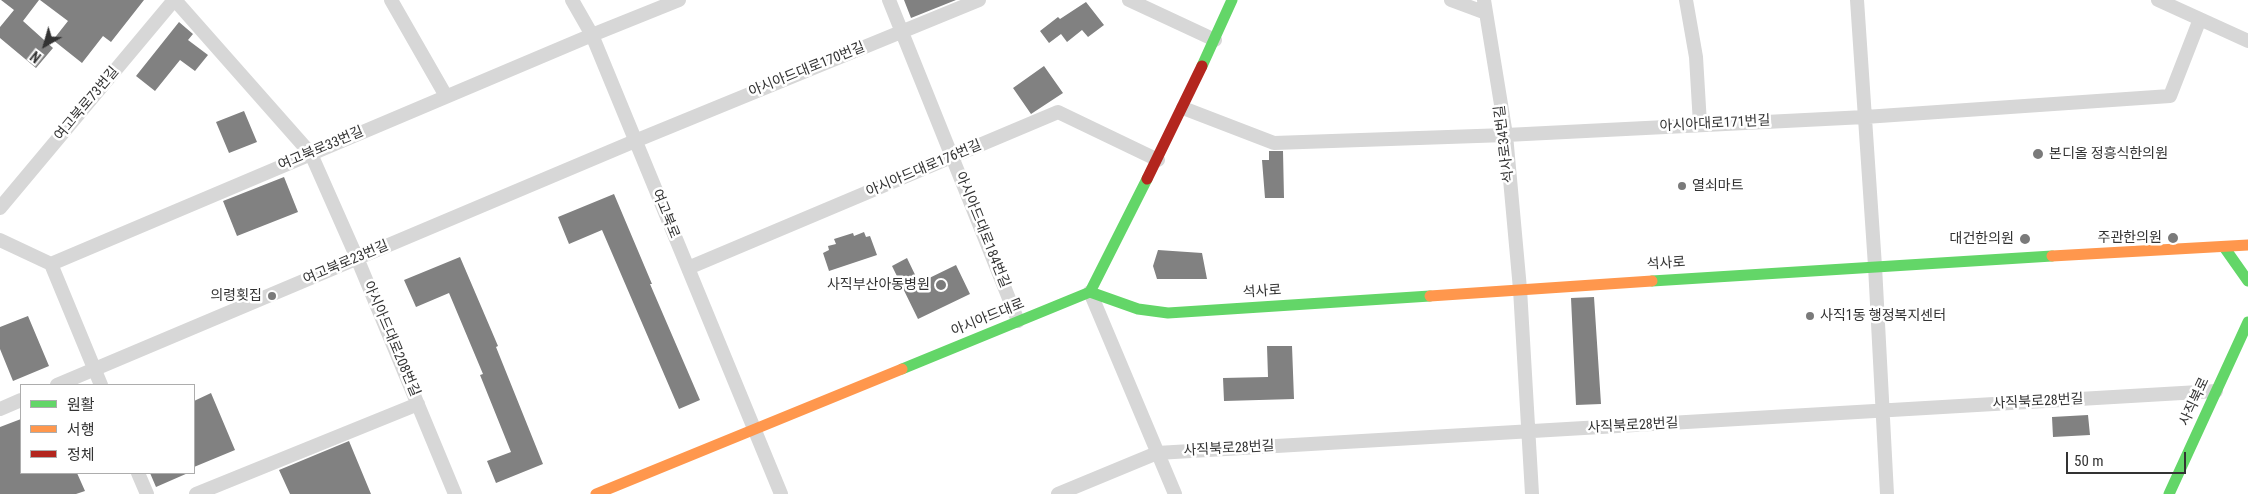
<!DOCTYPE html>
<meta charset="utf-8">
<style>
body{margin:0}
#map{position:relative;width:2248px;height:494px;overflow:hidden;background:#fff;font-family:"Roboto Condensed","Noto Sans KR",sans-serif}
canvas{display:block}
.legend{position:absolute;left:20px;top:384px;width:175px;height:90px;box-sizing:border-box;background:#fff;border:1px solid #adadad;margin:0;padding:6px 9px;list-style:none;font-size:15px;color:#333}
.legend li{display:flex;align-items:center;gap:10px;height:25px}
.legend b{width:25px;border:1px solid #adadad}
.north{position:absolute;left:20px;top:20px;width:50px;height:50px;-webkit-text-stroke:4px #fff;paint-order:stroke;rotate:218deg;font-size:14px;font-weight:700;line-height:20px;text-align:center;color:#333}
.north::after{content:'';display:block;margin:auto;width:18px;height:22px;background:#333;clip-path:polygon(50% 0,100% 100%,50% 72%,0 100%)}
.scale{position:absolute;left:2066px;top:452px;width:120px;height:22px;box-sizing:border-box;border:2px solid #333;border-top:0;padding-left:6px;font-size:15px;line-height:18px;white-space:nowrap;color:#333;-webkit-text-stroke:4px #fff;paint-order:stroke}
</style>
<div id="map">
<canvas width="2248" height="494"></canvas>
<ul class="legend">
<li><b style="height:6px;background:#63d668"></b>원활</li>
<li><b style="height:6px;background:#ff974d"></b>서행</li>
<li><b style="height:6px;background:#b3261e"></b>정체</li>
</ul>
<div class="north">N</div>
<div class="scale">50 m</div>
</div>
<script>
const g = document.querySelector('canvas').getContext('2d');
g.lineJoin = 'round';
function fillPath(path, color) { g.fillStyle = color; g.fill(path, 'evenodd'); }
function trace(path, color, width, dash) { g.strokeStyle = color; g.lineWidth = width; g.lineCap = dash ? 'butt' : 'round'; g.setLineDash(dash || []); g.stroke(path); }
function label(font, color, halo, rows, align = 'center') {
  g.font = font + ' "Roboto Condensed","Noto Sans KR",sans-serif'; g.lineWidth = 5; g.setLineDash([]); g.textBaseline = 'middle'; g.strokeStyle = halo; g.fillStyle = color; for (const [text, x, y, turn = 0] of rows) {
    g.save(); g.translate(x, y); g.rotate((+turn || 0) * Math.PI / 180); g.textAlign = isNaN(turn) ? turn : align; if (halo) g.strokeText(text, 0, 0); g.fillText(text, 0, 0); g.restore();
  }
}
const building = new Path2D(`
 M1 0H39L23 21 53 48 36 68 0 38V27L14 10Z
 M40 0H144L111 42 103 36 82 63 53 40 68 21Z
 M904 0H956L911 18Z
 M1086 2 1104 25 1088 37 1082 30 1067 42 1061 34 1049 43 1040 31 1058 17 1060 19Z
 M179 22 193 34 188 40 208 55 195 71 180 60 155 91 136 76Z
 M1044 66 1063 93 1031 114 1013 88Z
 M244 111 257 142 229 153 216 122Z
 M1269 151H1283L1284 198H1265L1262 160H1269Z
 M284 177 298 212 237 236 223 201Z
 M614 194 652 284H650L700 400 679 409 602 230 569 244 558 217Z
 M864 232 866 237 870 236 877 255 829 271 823 253 829 250 828 246 836 244 834 239 853 233 854 236Z
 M1158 250 1202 253 1207 279H1157L1153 266Z
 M460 257 498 346 496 347 543 464 496 483 487 461 511 452 480 375 483 374 449 293 416 307 404 280Z
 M907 258 919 283 956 265 970 294 918 319 892 266Z
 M1594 297 1601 404 1576 405 1571 298Z
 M28 316 49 366 13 381 0 349V327Z
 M1267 346H1292L1294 399 1224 401 1223 378 1268 377Z
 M211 393 235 450 194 467V401Z
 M2088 415 2090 435 2053 437 2052 417Z
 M21 419V473H77L85 491 76 494H0V427Z
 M349 441 371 494H290L279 470Z
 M150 473H188L156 487Z`);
const street = new Path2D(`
 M175 0 311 154 357 258 455 494
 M391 0 446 96
 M572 0 592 35 781 494
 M889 0 1018 321
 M1129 0 1215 40
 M1451 0 1486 13
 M1484 0 1506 135 1520 289 1532 494
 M1686 0 1696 57 1700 124
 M1857 0 1875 266 1887 494
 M2158 0 2248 41
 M1183 108 1274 143 1506 135 1865 117 2170 96 2200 19
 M0 208 174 0
 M0 240 51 264 101 385
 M51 264 592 35 679 0
 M688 268 1058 112 1158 160
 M1090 292 1175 494
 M57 385 635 141 979 0
 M0 409 21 400
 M138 473 147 494
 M196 494 418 404
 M1058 494 1157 453 2216 391`);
const fast = new Path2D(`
 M1202 66 1232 0
 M2224 247 2248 281
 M1652 281 2052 256
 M1090 292 1138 309 1168 313 1430 296
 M902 369 1090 292 1147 179
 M2169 494 2248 322`);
const slow = new Path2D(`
 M2052 256 2248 245
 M1430 296 1652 281
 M596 494 902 369`);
const jam = new Path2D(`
 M1147 179 1202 66`);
const markers = [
 [2038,154,6,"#7a7a7a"],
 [1682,186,5,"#7a7a7a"],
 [2173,238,6,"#7a7a7a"],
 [2025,239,6,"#7a7a7a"],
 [941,285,6,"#7a7a7a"],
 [272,296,5,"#7a7a7a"],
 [1810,316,5,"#7a7a7a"]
];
const streetNames = [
 ["아시아드대로170번길",807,70,-22],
 ["여고북로73번길",87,104,-50],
 ["아시아대로171번길",1715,124,-3],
 ["석사로34번길",1505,144,-97],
 ["여고북로33번길",321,149,-23],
 ["아시아드대로176번길",924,169,-23],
 ["여고북로",665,214,68],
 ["아시아드대로184번길",982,230,68],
 ["여고북로23번길",346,263,-23],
 ["석사로",1666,264,-4],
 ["석사로",1262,292,-4],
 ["아시아드대로",988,318,-22],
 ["아시아드대로208번길",391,339,67],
 ["사직북로28번길",2038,402,-3],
 ["사직북로",2195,402,-65],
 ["사직북로28번길",1633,426,-3],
 ["사직북로28번길",1229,449,-3]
];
const poiNames = [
 ["본디올 정흥식한의원",2049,154,"left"],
 ["열쇠마트",1692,186,"left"],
 ["주관한의원",2162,238],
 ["대건한의원",2014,239],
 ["사직부산아동병원",930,285],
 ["의령횟집",262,296],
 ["사직1동 행정복지센터",1820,316,"left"]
];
fillPath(building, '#818181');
trace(street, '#d7d7d7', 14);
trace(fast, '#63d668', 11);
trace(slow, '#ff974d', 11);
trace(jam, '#b3261e', 11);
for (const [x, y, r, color] of markers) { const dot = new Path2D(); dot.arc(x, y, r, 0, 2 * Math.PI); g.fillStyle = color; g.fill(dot); trace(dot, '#fff', 2); }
label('14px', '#333', '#fff', streetNames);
label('14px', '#333', '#fff', poiNames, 'right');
</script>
